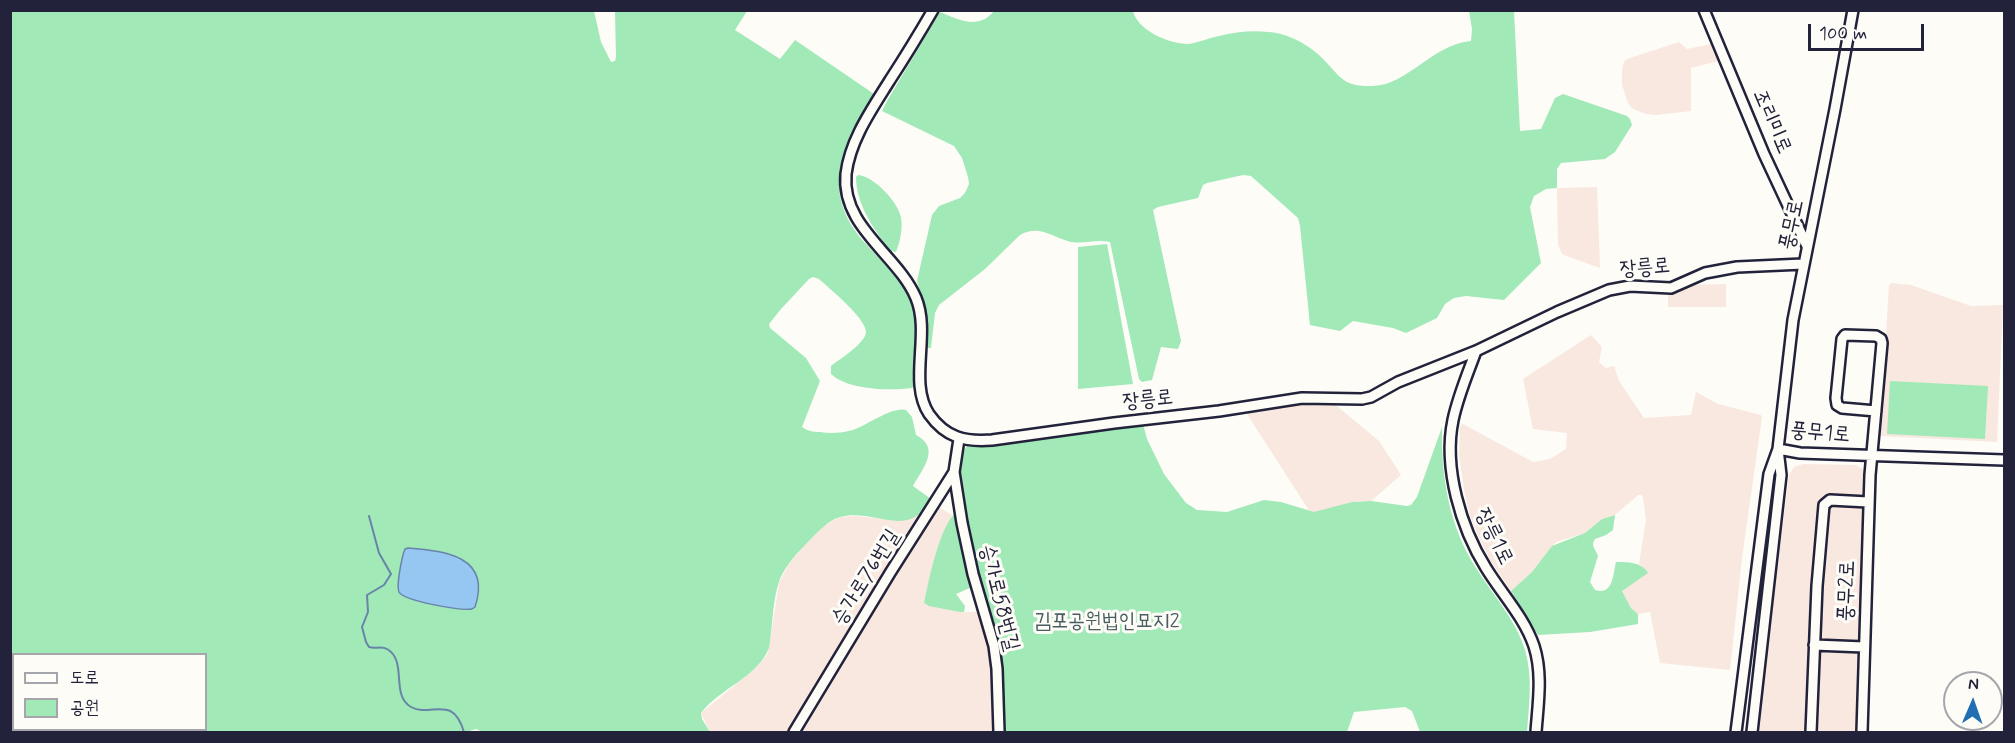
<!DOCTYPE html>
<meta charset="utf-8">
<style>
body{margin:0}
#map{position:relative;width:2015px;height:743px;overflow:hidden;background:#fdfcf7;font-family:Mynerve,"Poor Story",sans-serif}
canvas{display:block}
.frame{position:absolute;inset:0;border:12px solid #22223b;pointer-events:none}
.legend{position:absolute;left:12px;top:653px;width:195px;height:78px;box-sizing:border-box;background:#fdfcf7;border:2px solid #a5a5ac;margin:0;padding:8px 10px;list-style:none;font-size:18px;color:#22223b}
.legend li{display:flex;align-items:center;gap:12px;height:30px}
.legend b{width:30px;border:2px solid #a5a5ac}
.north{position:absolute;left:1943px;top:671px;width:60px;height:60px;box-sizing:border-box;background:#fdfcf7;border:2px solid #a5a5ac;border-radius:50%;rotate:2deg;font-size:16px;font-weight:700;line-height:24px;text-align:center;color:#22223b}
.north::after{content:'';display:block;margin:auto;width:21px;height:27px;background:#1f6fb2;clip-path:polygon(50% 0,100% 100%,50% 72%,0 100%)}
.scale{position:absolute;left:1808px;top:24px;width:116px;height:27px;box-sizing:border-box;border:3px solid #22223b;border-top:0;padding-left:8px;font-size:18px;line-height:21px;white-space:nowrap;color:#22223b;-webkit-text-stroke:4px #fdfcf7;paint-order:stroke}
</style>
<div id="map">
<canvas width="2015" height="743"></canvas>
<div class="frame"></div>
<ul class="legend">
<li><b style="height:8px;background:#fdfcf7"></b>도로</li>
<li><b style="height:16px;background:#a1e9b7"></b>공원</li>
</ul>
<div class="north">N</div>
<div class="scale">100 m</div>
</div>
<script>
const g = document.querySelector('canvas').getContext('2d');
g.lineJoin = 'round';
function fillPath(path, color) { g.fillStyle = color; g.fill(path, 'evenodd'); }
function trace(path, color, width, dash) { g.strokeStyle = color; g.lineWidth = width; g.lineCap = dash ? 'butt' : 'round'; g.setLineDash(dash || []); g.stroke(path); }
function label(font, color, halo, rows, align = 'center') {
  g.font = font + ' Mynerve,"Poor Story",sans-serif'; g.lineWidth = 6; g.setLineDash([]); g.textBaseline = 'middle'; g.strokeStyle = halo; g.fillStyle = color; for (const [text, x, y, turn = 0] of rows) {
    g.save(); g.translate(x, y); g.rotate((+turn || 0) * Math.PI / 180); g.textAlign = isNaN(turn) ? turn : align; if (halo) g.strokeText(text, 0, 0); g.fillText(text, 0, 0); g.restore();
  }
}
const built = new Path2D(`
 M1679 42 1687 49 1711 44 1718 61 1691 68V111L1656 115 1646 114 1633 109 1628 103 1622 85V69L1624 62 1627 59Z
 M1597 187 1600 268 1564 255 1561 252 1558 244 1557 188Z
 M1892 283 1911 285 1971 306 2003 305 1997 442 1880 436 1889 285Z
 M1726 284V307H1668V293L1691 285Z
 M1591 335 1602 347 1599 362 1606 368 1614 366 1619 381 1644 418 1691 415 1696 392 1718 404 1761 415 1762 417 1742 558 1730 670 1660 663 1650 612 1638 614 1631 608 1622 591 1642 565 1639 564 1646 520 1643 497 1641 495H1638L1615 515 1602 519 1585 533 1556 542 1532 572 1511 591 1491 562 1477 533 1469 513 1464 489 1459 455 1460 426 1463 424 1533 462 1550 459 1566 449 1567 433 1533 429 1523 379Z
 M1299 402H1332L1379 441 1401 475 1371 501 1352 502 1321 512H1310L1245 411Z
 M1803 464 1856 465 1863 469 1864 473 1856 732H1757L1774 577 1778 562 1789 475 1794 467Z
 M930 502 952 515 933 565 924 603 960 612H982L993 656 995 732H710L701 713 757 667 767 655 769 648 779 583 788 565 803 547 824 526 839 517 856 516 884 519 924 512Z`);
const green = new Path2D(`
 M10 11H594L601 42 611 62 615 61 616 57 615 11H747L735 30 780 59 795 40 874 94C843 146 818 192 866 244 881 261 900 278 909 298 920 325 916 356 915 385L912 388C889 391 848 390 831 374V366C840 359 864 344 866 333 868 320 829 288 819 279L813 277 809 279 781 309 769 324 770 328 806 358 820 381 802 427C807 431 813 432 820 432 831 434 842 433 853 430 867 425 893 406 906 410L912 417 916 435C941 448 923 468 913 486L931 499C909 541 875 508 840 517 827 521 817 533 808 542 797 553 786 565 780 579 772 600 773 626 769 648 757 678 720 688 701 713L702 719 710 732H483L476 729 466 732H13L10 729ZM443 552C473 561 485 576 475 607L398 588 403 553ZM14 654H206V730H14Z
 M1514 11 1520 131 1541 129 1555 98 1563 94 1627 116 1630 119 1632 125 1615 152 1605 159 1561 163 1557 169V188L1546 189 1534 196 1530 207 1541 263 1504 300 1466 296 1454 298 1445 304 1437 318 1406 333 1393 328 1353 321 1340 331 1310 325 1300 226 1298 218 1251 176 1243 175 1207 183 1203 185 1198 198 1158 207 1153 210 1181 341 1178 349 1161 347 1152 380 1142 382 1139 379 1110 242C1098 239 1084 244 1071 242 1052 237 1039 224 1020 235L985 269 939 305 935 313 931 348H927L925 314 917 281 932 215 939 206 960 198 965 193 969 184 968 177 962 158 954 146 882 111 887 101 940 12C959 20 979 30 994 11H1133C1137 30 1169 44 1188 44 1198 43 1208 38 1219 36 1235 32 1252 30 1268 32 1287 33 1308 44 1321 57 1341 76 1341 87 1373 86 1408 85 1433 44 1471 41L1472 29 1469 11Z
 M858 175C874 176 899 203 901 218 903 228 900 242 896 252L891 251 887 247C872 226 856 203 856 177Z
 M1107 244 1133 384 1078 389V247Z
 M1890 381 1988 386 1985 439 1887 434Z
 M1143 424 1147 439 1164 474 1186 503 1197 510 1227 512 1264 500 1281 502 1314 512 1352 502 1371 501 1407 506 1411 505 1417 497 1442 427C1441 477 1449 526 1476 568 1493 595 1516 620 1525 650 1533 677 1529 705 1527 732H1420L1412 711 1405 707 1354 712 1347 732H1002C1001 701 1002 668 997 636 994 618 986 601 981 583 973 560 949 461 968 445Z
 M955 513 957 514 972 587 956 594 965 606 964 612H960L929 606 924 603C929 579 939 529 955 513Z
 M1615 515 1613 530 1606 535 1595 539C1590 546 1596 549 1598 556L1590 582 1595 590C1613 596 1613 575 1616 562 1628 562 1642 562 1648 573L1622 591 1631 608 1638 614V624L1590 632 1538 635 1511 591 1532 572 1552 546 1585 533 1602 519Z`);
const water = new Path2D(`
 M408 548C445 551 492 556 475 607L472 609C461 611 404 601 399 592 396 586 402 556 405 549Z`);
const stream = new Path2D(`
 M369 516 379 553 391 574 384 585 367 595 368 612 362 627 366 642 369 647C375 649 382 646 387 649 408 661 390 695 411 707 431 718 452 693 464 732`);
const minor = new Path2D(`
 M933 10C919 34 905 57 890 80 872 109 850 140 846 174 841 227 898 255 916 298 931 334 908 382 929 414 946 438 965 442 992 440L1114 423 1219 411 1302 398 1362 399 1371 397 1398 382 1476 351 1557 312 1609 290 1630 286 1671 288 1705 273 1737 267 1803 264
 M1704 10 1764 154 1807 246
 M1476 351C1468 373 1458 396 1453 420 1443 468 1461 528 1486 568 1502 594 1524 617 1534 646 1543 674 1538 704 1536 732
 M1778 449 1793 320 1835 109 1853 10
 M1778 449 1800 453 2004 460
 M954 472 962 523 973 574 994 646 997 669 999 732
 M1814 645 1864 647
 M794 732 890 573 954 472 959 439
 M1736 732 1769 474 1778 449 1781 475 1752 732
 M1811 732 1817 586 1824 505 1830 500 1868 502
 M1862 732 1870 475 1882 343 1881 339 1876 336 1845 335 1842 339 1836 398 1837 405 1842 408 1876 411`);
const streetNames = [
 ["조리미로",1771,122,67],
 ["풍무로",1793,225,-78],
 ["장릉로",1645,269,-5],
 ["장릉로",1148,401,-6],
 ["풍무1로",1820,434,5],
 ["장릉1로",1493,537,64],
 ["승가로76번길",867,578,-58],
 ["풍무2로",1848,591,-88],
 ["승가로58번길",998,598,76]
];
const parkNames = [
 ["김포공원법인묘지2",1107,623]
];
fillPath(built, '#f9e8df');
fillPath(green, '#a1e9b7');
fillPath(water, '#96c6f2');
trace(water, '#6884a9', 1.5);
trace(stream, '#6884a9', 2);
trace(minor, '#22223b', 14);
trace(minor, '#fdfcf7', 9);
label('21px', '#22223b', '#fdfcf7', streetNames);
label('21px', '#485e60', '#fdfcf7', parkNames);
</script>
